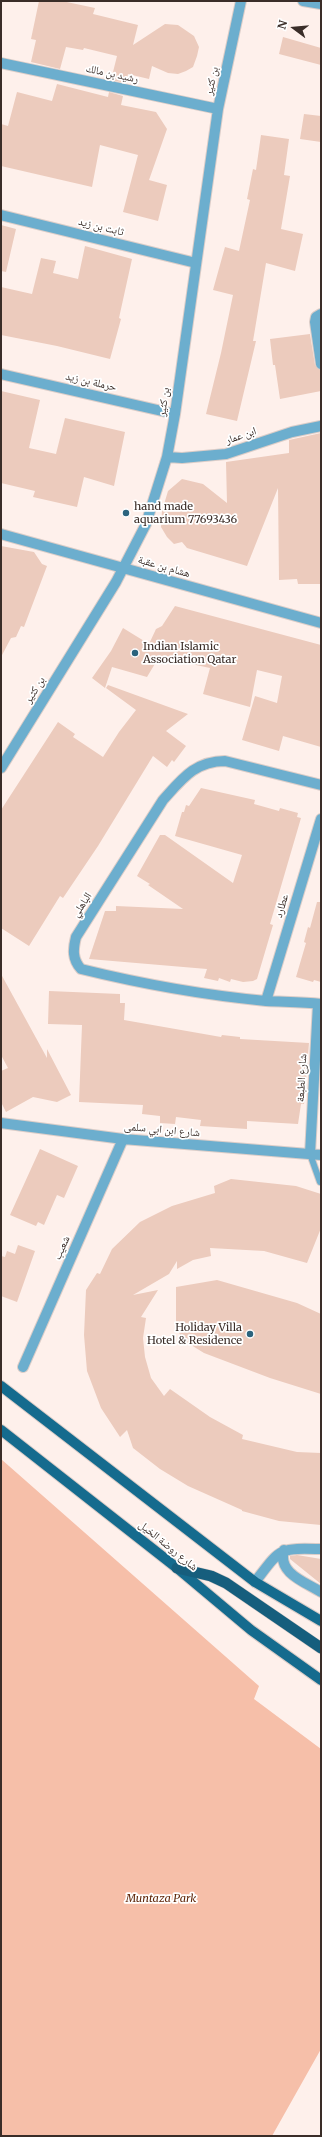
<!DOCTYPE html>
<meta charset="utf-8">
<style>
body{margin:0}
#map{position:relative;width:322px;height:2137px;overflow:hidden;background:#fef0eb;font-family:Merriweather,serif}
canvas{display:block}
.frame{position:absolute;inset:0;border:2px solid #3a2d28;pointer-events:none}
.north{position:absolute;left:274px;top:8px;width:40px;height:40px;-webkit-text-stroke:3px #fff;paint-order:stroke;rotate:286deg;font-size:11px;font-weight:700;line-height:16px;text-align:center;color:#3a2d28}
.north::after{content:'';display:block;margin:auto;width:14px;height:18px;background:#3a2d28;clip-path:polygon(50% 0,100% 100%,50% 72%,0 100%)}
</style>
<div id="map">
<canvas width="322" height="2137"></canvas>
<div class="frame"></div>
<div class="north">N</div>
</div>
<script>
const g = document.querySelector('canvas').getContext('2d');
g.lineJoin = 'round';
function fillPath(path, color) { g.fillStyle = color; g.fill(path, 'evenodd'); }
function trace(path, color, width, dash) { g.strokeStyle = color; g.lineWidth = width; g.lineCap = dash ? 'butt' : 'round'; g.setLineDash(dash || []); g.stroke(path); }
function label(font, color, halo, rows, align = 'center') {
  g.font = font + ' Merriweather,"Noto Naskh Arabic",serif'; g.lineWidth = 3.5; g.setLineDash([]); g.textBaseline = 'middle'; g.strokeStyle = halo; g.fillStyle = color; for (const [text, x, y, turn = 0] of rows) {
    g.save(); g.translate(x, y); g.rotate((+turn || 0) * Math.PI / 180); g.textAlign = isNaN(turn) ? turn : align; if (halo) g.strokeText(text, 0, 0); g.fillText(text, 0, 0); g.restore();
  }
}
const green = new Path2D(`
 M1 1459 259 1686 254 1699 321 1749V2049L272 2136H1Z`);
const building = new Path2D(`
 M39 1H62L95 8 93 14 138 25 133 45 165 24 178 25 194 36 199 47 197 56 193 67 186 71 178 74 168 73 152 66 149 79 128 74 126 83 111 80 117 56 84 48 83 50 66 47 60 69 31 62 36 40 31 39Z
 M283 37 321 48V65L279 54Z
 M57 84 108 97 109 92 123 96 121 105 156 112 167 129 149 180 167 185 158 221 123 212 138 155 100 145 92 187 1 166V124L8 126 17 92 52 101Z
 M304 114 321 116V142L300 139Z
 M261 135 289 139 284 175 290 176 281 229 303 234 295 271 266 263 253 341H256L237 421 206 414 221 353 233 295 213 290 225 247 239 251 250 200 247 199 253 169 256 170Z
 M1 225 16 229 6 272 1 271Z
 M85 246 132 259 119 318 121 319 110 359 57 346 1 335V287L32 294 41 258 56 261 53 273 78 279Z
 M310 334 315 365 321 370V391L280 399 275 365H273L270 339Z
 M1 391 40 400 29 448 56 454 65 418 125 432 114 486 84 477 77 507 33 497 35 491 1 483Z
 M321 433V584H298L297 579 279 580 278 488 247 566 187 548 182 542 174 544 167 537 161 527 162 511 168 491 182 479 203 484 227 503 226 462 289 453V440Z
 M1 546 34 552 42 564 47 566 24 627 21 626 16 637 11 638 1 657Z
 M175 606 321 645V747L283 736 279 751 242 740 255 696 277 703 282 676 257 670 250 707 203 694 210 668 159 657 147 677 112 667 105 688 92 678 111 651 123 628 149 644 156 629 162 626Z
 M108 685 188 714 166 731 186 746 174 762 172 760 167 767 153 756 98 846 63 898 60 896 29 946 1 928V810L58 722 75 734 73 737 103 757 119 732 136 710 106 688Z
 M201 788 255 800 254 804 279 811 280 808 298 813 297 817 301 818 270 924 273 925 257 979 253 981 243 982 231 979 230 982 219 978 218 981 204 978 207 969 89 959 105 911H116V906L183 909 148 885 150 884 137 876 160 835H165L233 883 242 855 175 836 182 812H184L186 805 189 806Z
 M317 902H321V982L314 980 313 982 296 977 306 943 304 942 308 927 310 928Z
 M1 974 47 1058V1049L71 1095 57 1102 33 1097 6 1112 1 1102V1071L8 1068 1 1055Z
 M49 991 120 994V1003H125L124 1020 221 1037 222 1035 240 1037V1039L309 1043 304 1104H301L298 1124 247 1121V1129L200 1126 201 1120 176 1117 175 1124 160 1123V1116L142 1114 143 1105 79 1102 82 1025 48 1024Z
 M40 1149 78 1166 64 1198 57 1195 44 1225 38 1222 36 1226 10 1215Z
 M231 1179 296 1186 321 1194V1228L307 1263 264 1251 210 1248 211 1256 193 1260 177 1269V1261L169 1274 133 1295 158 1290 141 1317 146 1318 143 1338 145 1357 151 1378 164 1396 170 1389 210 1417 243 1435 242 1439 297 1452 321 1453V1525L279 1521 242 1511V1510L188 1486 160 1469 133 1448 127 1430 120 1437 101 1408 87 1371 84 1335 86 1290 97 1273 100 1274 112 1249 140 1222 172 1206 215 1193 214 1186Z
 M18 1245 35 1251 17 1302 1 1296V1256L5 1257 7 1251 15 1254Z
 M217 1280 297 1303 321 1314V1394L270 1378 204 1353 183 1340 176 1327V1287Z
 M297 1555 321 1559V1584L290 1559V1556Z`);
const service = new Path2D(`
 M310 1154 320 1182`);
const minor = new Path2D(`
 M303 1 321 4
 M1 63 218 109
 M1 215 196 263
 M321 314 316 317 315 322 321 364
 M1 374 175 414
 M167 457 182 458 226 454 292 432 321 426
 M1 534 321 623
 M1 768 116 582 146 524 167 457 175 414 218 109 241 1
 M321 785 225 761C195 761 182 779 163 800L76 937C73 949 72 959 81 969 142 984 204 995 266 1001 285 1002 303 1002 321 1004
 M266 1001 321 819
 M1 1123 123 1139 321 1155
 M310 1154 318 1004
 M23 1367 123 1139
 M284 1550C277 1573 305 1582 321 1592
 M255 1582C281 1548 278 1548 321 1549`);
const primary = new Path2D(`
 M1 1386 255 1582 321 1621
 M1 1430 177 1568 251 1630 321 1680`);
const trunk = new Path2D(`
 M177 1568 211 1576 226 1583 321 1648`);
const markers = [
 [126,513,4,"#2b637d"],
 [135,653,4,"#2b637d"],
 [250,1334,4,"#2b637d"]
];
const streetNames = [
 ["رشيد بن مالك",112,74,12],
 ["بن كثير",212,81,-78],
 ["ثابت بن زيد",101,227,14],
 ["حرملة بن زيد",91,382,13],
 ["بن كثير",164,402,-82],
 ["ابن عمار",241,436,-19],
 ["هشام بن عقبة",164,567,16],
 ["بن كثير",35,690,-58],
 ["الباهلي",82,905,-57],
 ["عطارد",282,906,-73],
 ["شارع الطبعة",302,1078,-87],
 ["شارع ابن ابي سلمى",162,1130,5],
 ["شعيب",62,1248,-66],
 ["شارع روضة الخيل",168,1546,39]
];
const poiNames = [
 ["hand made",134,507],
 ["aquarium 77693436",134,520],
 ["Indian Islamic",143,647],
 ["Association Qatar",143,660],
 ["Holiday Villa",242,1328,"right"],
 ["Hotel & Residence",242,1341,"right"]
];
const parkNames = [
 ["Muntaza Park",161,1899]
];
fillPath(green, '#f6bfa9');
fillPath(building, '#eccbbd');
trace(service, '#dbcdc8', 8);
trace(minor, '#dbcdc8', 12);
trace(primary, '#dbcdc8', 12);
trace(trunk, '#dbcdc8', 12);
trace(service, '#6caece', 6);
trace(minor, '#6caece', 10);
trace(primary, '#156b8e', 10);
trace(trunk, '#165e7d', 11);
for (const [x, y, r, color] of markers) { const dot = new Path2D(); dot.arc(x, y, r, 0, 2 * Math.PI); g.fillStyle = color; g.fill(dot); trace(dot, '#fff', 1.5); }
label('11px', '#3a2d28', '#fff', streetNames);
label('11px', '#3a2d28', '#fff', poiNames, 'left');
label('italic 11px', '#5e2508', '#fff', parkNames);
</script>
